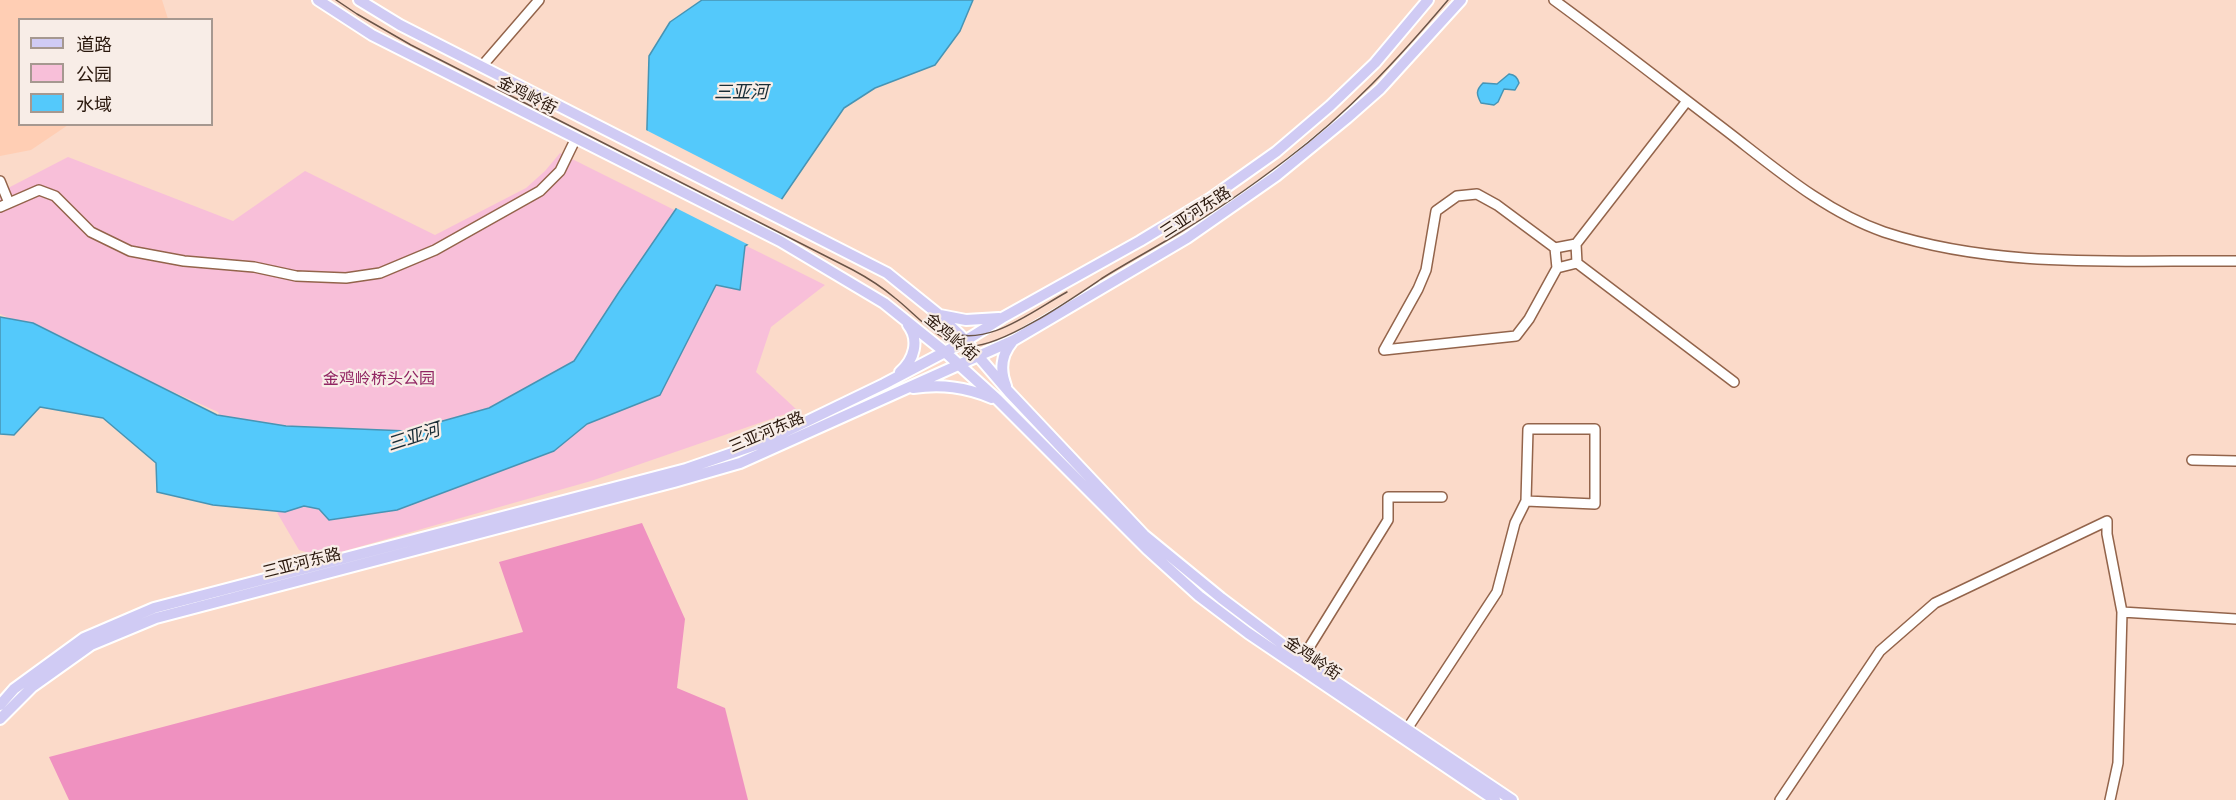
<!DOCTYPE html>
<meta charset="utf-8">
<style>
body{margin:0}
#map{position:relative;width:2236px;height:800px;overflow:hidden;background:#fbdac9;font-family:"DejaVu Sans","Noto Sans SC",sans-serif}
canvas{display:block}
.legend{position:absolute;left:18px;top:18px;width:195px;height:108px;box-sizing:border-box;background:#f8ede7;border:2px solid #a69890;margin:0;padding:8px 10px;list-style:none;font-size:18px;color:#2a180d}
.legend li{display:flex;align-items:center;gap:12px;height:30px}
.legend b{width:30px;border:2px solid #a69890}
</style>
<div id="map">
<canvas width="2236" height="800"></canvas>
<ul class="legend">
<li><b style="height:8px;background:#d0cbf4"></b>道路</li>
<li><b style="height:16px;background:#f8bfd9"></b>公园</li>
<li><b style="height:16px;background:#54c9fb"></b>水域</li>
</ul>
</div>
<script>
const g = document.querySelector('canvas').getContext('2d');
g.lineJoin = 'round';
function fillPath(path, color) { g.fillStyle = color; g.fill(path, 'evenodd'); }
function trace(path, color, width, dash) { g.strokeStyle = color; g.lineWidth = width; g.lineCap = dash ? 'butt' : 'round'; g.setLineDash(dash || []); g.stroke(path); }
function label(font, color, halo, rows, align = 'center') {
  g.font = font + ' "DejaVu Sans","Noto Sans SC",sans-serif'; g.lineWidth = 4.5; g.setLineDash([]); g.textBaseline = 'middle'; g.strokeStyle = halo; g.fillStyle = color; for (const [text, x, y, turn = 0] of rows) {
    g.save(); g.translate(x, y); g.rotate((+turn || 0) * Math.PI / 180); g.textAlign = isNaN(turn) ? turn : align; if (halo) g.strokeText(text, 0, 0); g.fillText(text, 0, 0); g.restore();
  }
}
const built = new Path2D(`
 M0 0H162L168 19 20 20V124L68 125 31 150 0 156Z`);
const green = new Path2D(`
 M560 153 825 285 771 327 756 372 797 410 591 481 323 557 299 550 218 412 0 314V190L10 187 68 157 233 221 305 171 435 235 526 188 545 171Z`);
const forest = new Path2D(`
 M642 523 685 619 677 688 725 708 748 800H69L49 757 523 632 499 562Z`);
const water = new Path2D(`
 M702 0H973L960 31 935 65 875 88 844 108 753 241 745 246 740 290 716 285 660 395 587 424 554 451 397 510 329 520 319 509 304 506 285 512 213 505 157 492 156 463 103 418 40 407 14 435 0 434V317L33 323 217 415 286 426 407 431 489 408 574 361 619 292 678 206 646 161 649 56 670 22Z
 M1509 74C1515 75 1517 77 1519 83L1515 90 1504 89 1498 102 1494 105 1481 103C1476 94 1476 90 1483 83L1497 84Z`);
const pier = new Path2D(`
 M644 129 785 201 756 243 751 246 674 207 643 162Z`);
const minor = new Path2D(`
 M1554 0C1613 43 1670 88 1728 132 1776 169 1826 212 1884 232 1997 269 2119 260 2236 261
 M482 66 539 0
 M1687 101 1576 244 1577 263 1734 382
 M0 181 9 203
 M0 207 39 190 55 196 91 232 130 251 184 261 254 267 296 276 346 278 380 273 435 250 540 191 560 171 576 138
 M1555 248 1557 268 1577 263
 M1384 350 1418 289 1426 270 1436 211 1457 196 1477 194 1497 205 1555 248 1576 244
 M1384 350 1516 336 1529 319 1557 268
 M2192 460 2236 461
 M2122 612 2236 619
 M1302 659 1388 520V497H1442
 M1407 729 1497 592 1515 523 1526 501 1528 429H1595V504L1526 501
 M1780 800 1880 651 1935 603 2107 521V534L2122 612 2118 763 2110 800`);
const major = new Path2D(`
 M318 0 372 35 780 241 884 303 945 352 998 400 1147 549 1199 596 1248 633 1495 800
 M359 0 400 25 887 273 938 314 960 335 1009 392 1144 535 1221 598 1302 659 1512 800
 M940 315 966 320 999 318
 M900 372C914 360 920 340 908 325
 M1006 386C1000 371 1001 355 1012 342
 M913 388C942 384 965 387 992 398
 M0 705 14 689 84 638 154 608 686 469 764 442 884 384 960 344 1002 318 1140 241 1211 198 1276 152 1330 106 1375 63 1428 0
 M0 719 32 687 91 645 156 618 674 482 740 463 1014 340 1187 238 1276 176 1347 118 1380 89 1461 0`);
const tram = new Path2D(`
 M336 0 357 14 411 45 853 270C868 278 882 287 895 298 917 315 939 344 969 346 1001 348 1073 298 1101 279 1126 263 1153 249 1179 233 1216 211 1253 185 1287 159 1348 113 1399 58 1448 0
 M946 331C987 349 1032 311 1067 292`);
const streetNames = [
 ["金鸡岭街",527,96,27],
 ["三亚河东路",1196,213,-33],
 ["金鸡岭街",951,338,40],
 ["三亚河东路",767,433,-23],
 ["三亚河东路",302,564,-14],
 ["金鸡岭街",1312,659,34]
];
const parkNames = [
 ["金鸡岭桥头公园",379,380]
];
const waterNames = [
 ["三亚河",741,93],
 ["三亚河",414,438,-18]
];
fillPath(built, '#ffceb4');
fillPath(green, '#f8bfd9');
fillPath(forest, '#ef91c0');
fillPath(water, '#54c9fb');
trace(water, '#4794b4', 1.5);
fillPath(pier, '#fbdac9');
trace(minor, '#93644b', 12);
trace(major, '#fff', 14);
trace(minor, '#fff', 9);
trace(major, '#d0cbf4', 10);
trace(tram, '#6b5548', 1.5);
label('16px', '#2a180d', '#f8ede7', streetNames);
label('16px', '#912563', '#f8ede7', parkNames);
label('italic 18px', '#1a2e37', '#f8ede7', waterNames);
</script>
